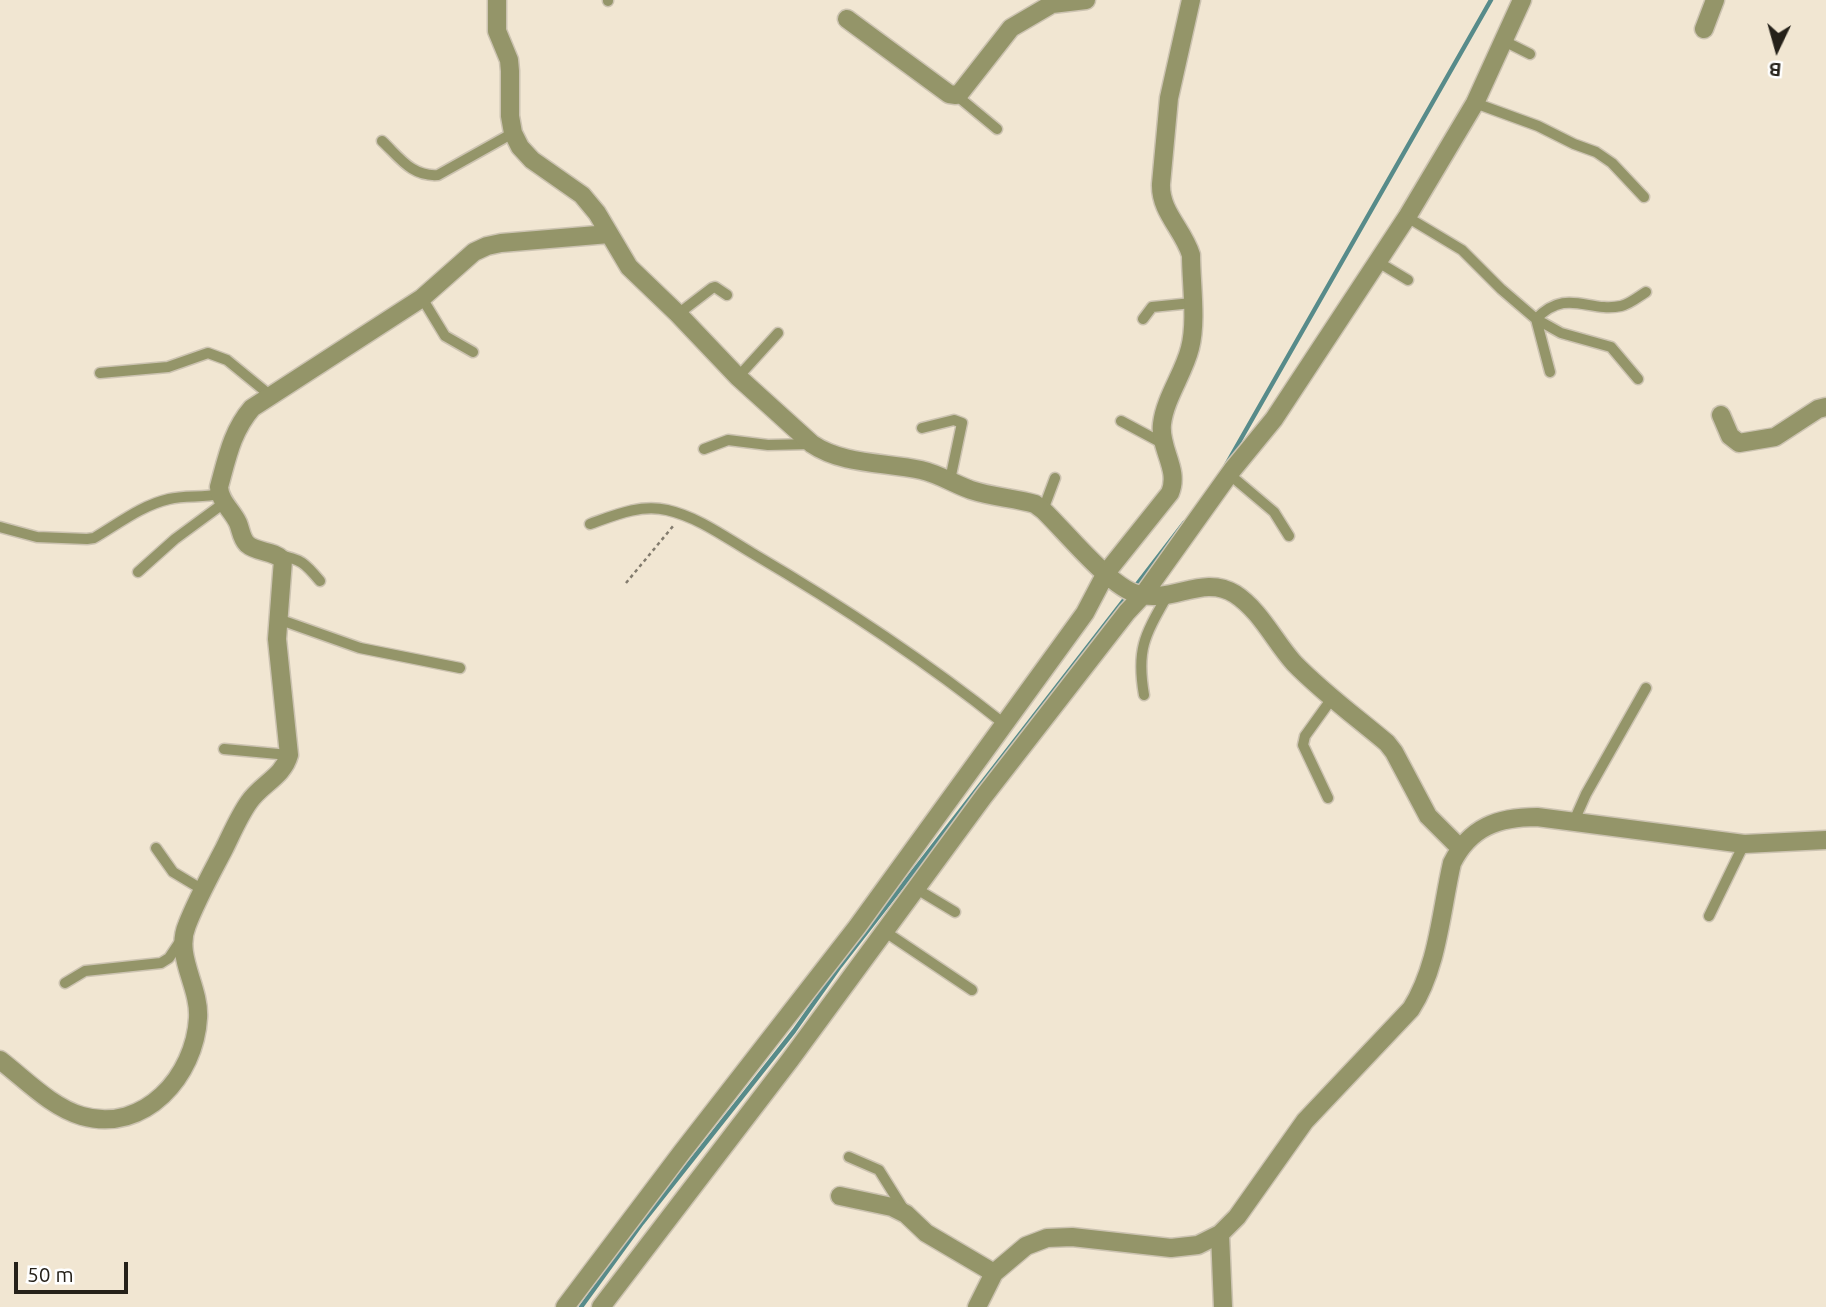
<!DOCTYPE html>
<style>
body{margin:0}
#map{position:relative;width:1826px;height:1307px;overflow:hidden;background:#f1e6d2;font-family:Ubuntu,sans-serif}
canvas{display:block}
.north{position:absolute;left:1742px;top:14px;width:70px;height:70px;-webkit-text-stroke:5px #fff;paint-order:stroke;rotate:185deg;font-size:19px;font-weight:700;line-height:28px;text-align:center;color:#252119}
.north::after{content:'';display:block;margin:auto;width:24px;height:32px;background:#252119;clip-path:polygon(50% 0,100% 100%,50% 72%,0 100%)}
.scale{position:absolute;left:14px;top:1262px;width:114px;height:32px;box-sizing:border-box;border:4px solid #252119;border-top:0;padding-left:9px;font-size:21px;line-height:24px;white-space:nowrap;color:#252119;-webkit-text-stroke:5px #fff;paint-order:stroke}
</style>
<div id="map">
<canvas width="1826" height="1307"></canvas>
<div class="north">B</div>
<div class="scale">50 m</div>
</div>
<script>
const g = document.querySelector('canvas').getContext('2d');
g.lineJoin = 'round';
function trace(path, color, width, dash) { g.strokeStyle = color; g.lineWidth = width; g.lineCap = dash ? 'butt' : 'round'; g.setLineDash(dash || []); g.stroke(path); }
const stream = new Path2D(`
 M1226 465 1491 0
 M1134 588 1184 523
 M581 1307 642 1223 794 1031 840 966 1128 595`);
const path = new Path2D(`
 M626 583 674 525`);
const service = new Path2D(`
 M608 0V1
 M1502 40 1530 54
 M956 95 997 129
 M1475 103 1538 126 1574 144 1596 152 1612 163 1644 197
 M382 141C400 158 412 177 438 175L513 133
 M1407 217 1462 250 1501 289 1536 319 1561 333 1611 347 1638 379
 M1378 262 1408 280
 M422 298 445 336 473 352
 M678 314 712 288 715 287 727 295
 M1143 319 1152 307 1192 303
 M1550 372 1536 319C1567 287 1588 313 1621 306 1630 304 1638 297 1646 292
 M100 373 168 367 208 353 227 360 271 396
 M738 377 778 333
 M1121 421 1164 444
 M922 428 954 420 962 423 950 480
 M704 449 728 440 768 445 811 444
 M1229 474 1274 512 1289 536
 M1043 510 1055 478
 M590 524C615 515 640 504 667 510 698 517 725 537 752 553 839 604 924 660 1003 723
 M0 527 37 537 87 539 94 538C118 524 142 505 169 499 186 495 203 498 219 494
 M278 555C301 559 305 563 320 581
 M138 572 175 539 224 503
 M278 619 360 648 460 668
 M1144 695C1136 649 1145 635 1167 596
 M224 749 289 755
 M1328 798 1303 745 1305 736 1333 697
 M1574 821 1586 794 1646 688
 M156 848 173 872 203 890
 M915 888 955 912
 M1709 916 1744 844
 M884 931 972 990
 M65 983 85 971 161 963 169 958 181 940
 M849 1157 879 1170 904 1210`);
const minor = new Path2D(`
 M497 0V31L509 60 510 71V116L513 133 520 147 532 160 582 195 597 213 629 267 678 314 738 377 812 444C843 465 885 462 921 470 939 474 954 484 971 490 992 497 1014 498 1035 504L1043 510C1065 531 1110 587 1137 594 1172 604 1203 574 1235 594 1260 610 1275 642 1294 663 1322 692 1356 717 1387 743L1394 752 1428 816 1460 848
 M847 19 949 94 956 95 960 93 1011 28 1052 4 1086 0
 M1704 29 1715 0
 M1721 415 1730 436 1739 443 1775 437 1818 409 1826 407
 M0 1060C25 1079 51 1107 82 1116 145 1134 195 1075 198 1018 200 986 174 956 187 925 197 899 211 874 224 849 232 833 239 816 249 802 261 784 283 777 289 755L277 639 283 560C273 550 257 553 247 544 241 538 241 530 238 523 232 510 220 502 219 487 227 458 232 431 252 408L422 298 474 252 487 246 501 243 609 234
 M840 1196 892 1207 906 1214 926 1233 994 1273
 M1220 1234 1223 1307
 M565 1307 682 1152 857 927 1085 613 1106 573 1170 493C1180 469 1159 449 1162 424 1165 398 1184 373 1190 348 1197 321 1191 283 1191 255 1183 229 1160 212 1161 184L1169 98 1191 0
 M601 1307 790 1060 984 796 1127 612 1143 595 1233 469 1274 419 1407 217 1475 103 1522 0
 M977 1307 994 1273 1026 1246 1047 1238 1072 1237 1171 1248 1198 1245 1220 1234 1237 1217 1305 1121 1411 1009C1438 967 1441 911 1452 863 1470 827 1498 817 1537 817L1744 844 1826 840`);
trace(stream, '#578b8a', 4.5);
trace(service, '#ccc3b1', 13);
trace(minor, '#ccc3b1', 21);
trace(path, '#837c6e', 2.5, [3.5, 3.5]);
trace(service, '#949569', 10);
trace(minor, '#949569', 18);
</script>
